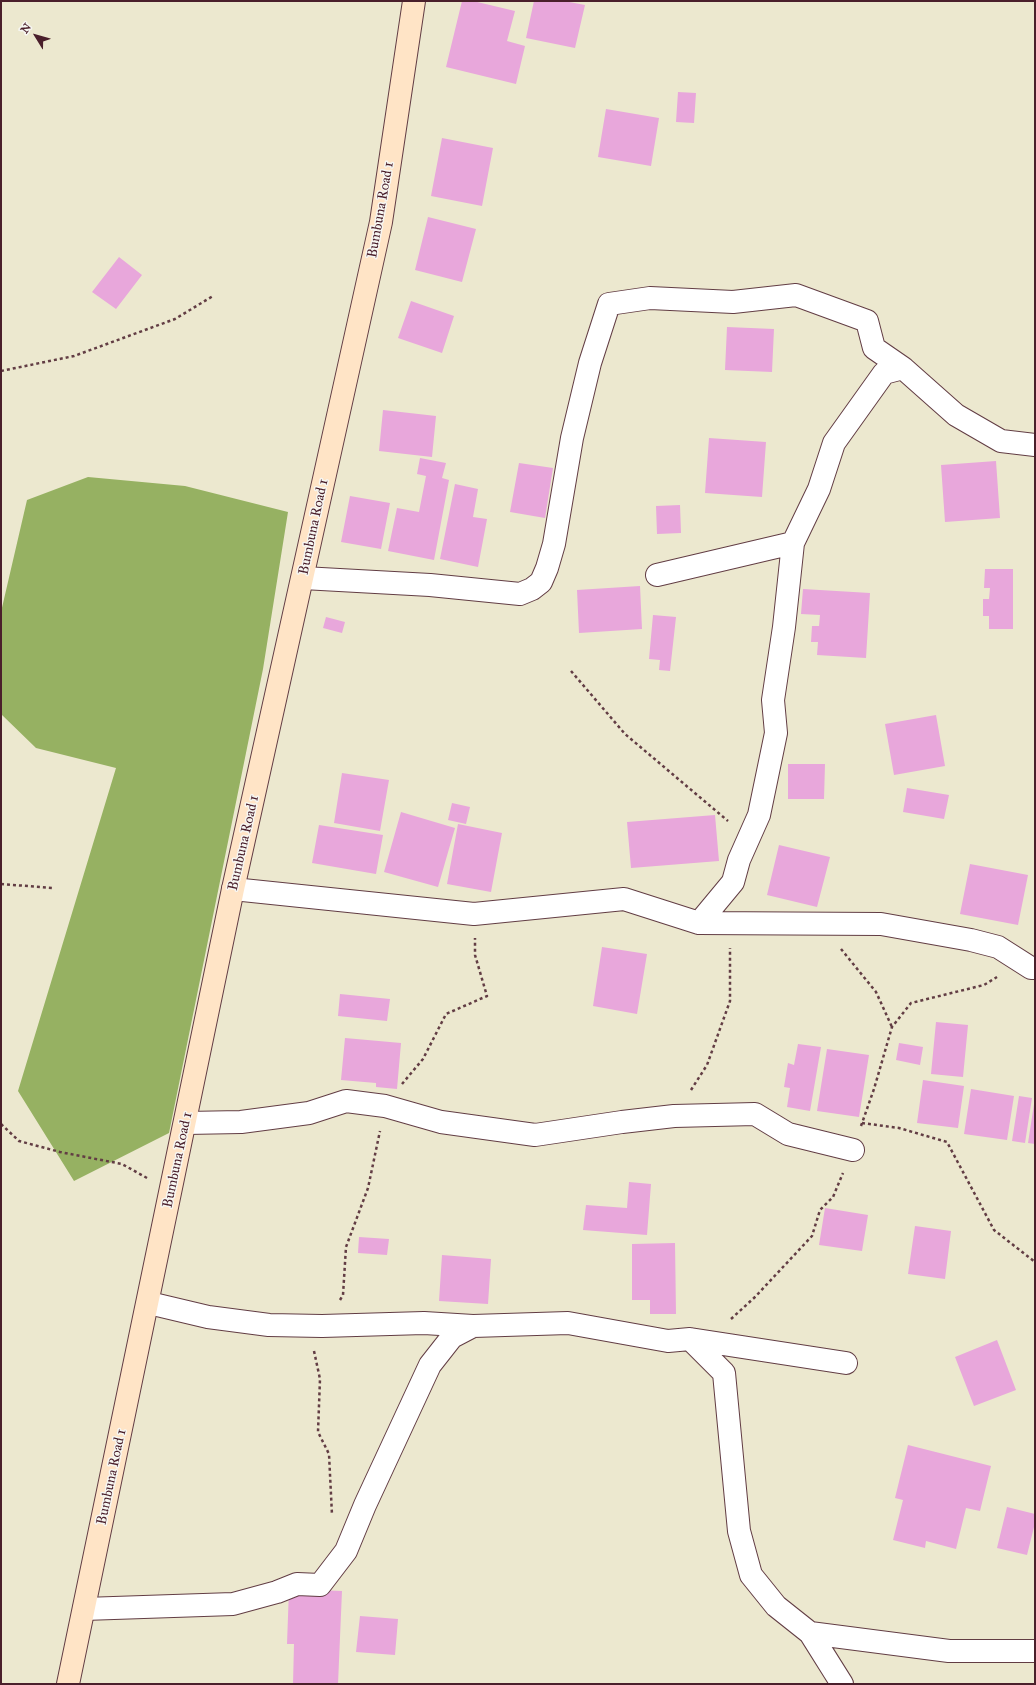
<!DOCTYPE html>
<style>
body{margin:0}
#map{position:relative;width:1036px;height:1685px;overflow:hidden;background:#ece8cf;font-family:"IM FELL Great Primer",serif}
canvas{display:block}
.frame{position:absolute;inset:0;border:2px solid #4a1f2b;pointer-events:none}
.north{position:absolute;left:16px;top:16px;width:40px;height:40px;-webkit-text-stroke:3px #f6f6f2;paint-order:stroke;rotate:307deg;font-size:11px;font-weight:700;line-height:16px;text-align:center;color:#4a1f2b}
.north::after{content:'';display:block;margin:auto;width:14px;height:18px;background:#4a1f2b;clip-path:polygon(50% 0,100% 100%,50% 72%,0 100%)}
</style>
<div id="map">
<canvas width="1036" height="1685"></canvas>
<div class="frame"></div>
<div class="north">N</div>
</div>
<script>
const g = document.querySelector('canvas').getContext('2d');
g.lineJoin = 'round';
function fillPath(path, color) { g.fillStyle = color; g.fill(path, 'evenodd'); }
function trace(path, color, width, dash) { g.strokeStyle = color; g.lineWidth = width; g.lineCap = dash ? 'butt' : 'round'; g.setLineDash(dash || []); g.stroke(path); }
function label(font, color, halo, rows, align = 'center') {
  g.font = font + ' "IM FELL Great Primer",serif'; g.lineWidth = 3; g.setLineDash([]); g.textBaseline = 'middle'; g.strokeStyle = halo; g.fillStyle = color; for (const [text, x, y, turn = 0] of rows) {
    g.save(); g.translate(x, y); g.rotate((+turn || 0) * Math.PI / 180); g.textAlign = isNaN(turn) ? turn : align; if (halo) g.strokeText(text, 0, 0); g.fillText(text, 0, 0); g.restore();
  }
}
const forest = new Path2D(`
 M88 477 185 486 288 512 263 669 169 1133 74 1181 18 1091 116 768 36 748 1 714V612L27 500Z`);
const building = new Path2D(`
 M462 1H473L515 11 507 41 525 46 516 84 446 67Z
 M534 1H564L585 5 575 48 526 38Z
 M678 92 696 93 694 123 676 122Z
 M606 109 659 118 651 166 598 157Z
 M442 138 493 148 482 206 431 196Z
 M428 217 476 229 462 282 415 270Z
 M119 257 142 275 116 309 92 292Z
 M411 301 454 316 442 353 398 338Z
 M727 327 774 329 772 372 725 370Z
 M383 410 436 416 432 457 379 451Z
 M709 438 766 442 762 497 705 493Z
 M420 458 446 463 442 478 449 480 434 560 388 551 397 508 419 512 426 476 417 474Z
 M996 461 1000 518 945 522 941 465Z
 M519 463 553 468 545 518 510 512Z
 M455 484 478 489 473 517 487 519 478 567 440 559Z
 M350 496 390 503 381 549 341 542Z
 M680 505 681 533 657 534 656 506Z
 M985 569H1013V629H989V616H983V599H989L990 588H984Z
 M640 586 642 629 579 633 577 590Z
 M803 589 870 593 866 658 817 655 818 642H811L812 626H819L820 615 801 614Z
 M653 615 676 617 670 671 659 670 660 660 649 659Z
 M326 617 345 622 342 633 323 628Z
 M936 715 945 766 894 775 885 724Z
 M788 764H825L824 799H788Z
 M342 773 389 780 380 831 334 823Z
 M907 788 949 795 944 819 903 812Z
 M452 803 470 807 466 824 448 820Z
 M401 812 455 828 438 887 384 872Z
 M715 815 719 861 631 868 627 822Z
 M458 824 502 833 491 892 447 884Z
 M319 825 383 835 376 874 312 863Z
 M779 845 830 857 817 907 767 895Z
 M970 864 1028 875 1018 925 960 914Z
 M602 947 647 954 637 1014 593 1006Z
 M340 994 390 999 387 1021 338 1016Z
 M936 1022 968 1025 963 1077 931 1074Z
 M345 1038 401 1043 397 1089 376 1087V1083L341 1080Z
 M899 1043 923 1047 920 1065 896 1060Z
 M798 1044 821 1047 810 1111 787 1107 790 1088 784 1087 788 1063 794 1065Z
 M827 1049 869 1055 859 1117 817 1111Z
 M923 1080 964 1086 958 1128 917 1123Z
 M971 1089 1014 1096 1007 1140 964 1134Z
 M1019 1096 1032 1098 1025 1143 1012 1141Z
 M1034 1104H1035V1144L1028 1143Z
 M629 1182 651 1184 647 1235 583 1230 586 1205 627 1208Z
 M825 1208 868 1215 862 1251 819 1245Z
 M915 1226 951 1231 945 1279 908 1274Z
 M359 1237 389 1239 387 1255 358 1253Z
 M675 1243 676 1314H650V1300H632V1244Z
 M442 1255 491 1259 488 1304 439 1301Z
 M997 1340 1016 1390 974 1406 955 1357Z
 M908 1445 991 1466 980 1511 966 1508 956 1549 926 1541 925 1548 893 1540 903 1500 895 1498Z
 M1007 1507 1035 1514V1523L1027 1555 997 1548Z
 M289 1589 342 1591 338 1684H293L294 1644H287Z
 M360 1616 398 1619 395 1655 356 1652Z`);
const path = new Path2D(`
 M1 371 74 356 175 319 213 296
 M571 671 625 734 728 821
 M1 884 53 888
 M841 949 876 992 892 1027
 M402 1084 423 1059 446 1014 487 996 475 955V938
 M691 1090 707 1065 730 1001V948
 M862 1123 899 1128 947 1142 994 1230 1035 1262
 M1 1124 19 1141 60 1152 122 1164 147 1178
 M861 1126 874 1089 892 1027 911 1003 984 985 997 977
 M340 1300 343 1295 346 1247 368 1188 380 1131
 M731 1319 755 1297 812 1236 820 1210 833 1197 843 1173
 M314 1351 320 1379 318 1432 329 1454 332 1515`);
const minor = new Path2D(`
 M657 575 793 543
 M303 578 430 585 520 594 532 589 541 582 547 568 554 544 572 438 590 363 609 304 650 298 733 302 796 295 867 321 874 348 903 368
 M233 889 474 914 624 899 699 923 881 924 971 940 998 947 1031 968H1035
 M699 923 733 882 739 860 759 815 776 733 773 700 784 627 793 543 819 489 834 443 884 373 903 368 956 415 1001 441 1035 445
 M186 1123 241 1122 309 1113 346 1101 385 1106 441 1122 535 1135 622 1122 674 1116 755 1114 788 1134 853 1150
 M149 1303 208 1317 269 1325 322 1326 424 1323 473 1326 568 1323 668 1341 690 1339 846 1363
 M690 1339 724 1373 739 1531 751 1575 776 1606 810 1633 842 1684
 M84 1609 233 1604 277 1592 297 1584 320 1585 346 1551 365 1505 430 1365 452 1337 473 1326
 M810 1633 949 1651H1035`);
const secondary = new Path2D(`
 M68 1684 233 889 381 222 414 1`);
const streetNames = [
 ["Bumbuna Road 1",381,210,-80],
 ["Bumbuna Road 1",314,527,-78],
 ["Bumbuna Road 1",244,843,-77],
 ["Bumbuna Road 1",178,1160,-78],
 ["Bumbuna Road 1",112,1477,-78]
];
fillPath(forest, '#96b162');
fillPath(building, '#e8a7db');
trace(minor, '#623d44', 24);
trace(secondary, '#623d44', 24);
trace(path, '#623d44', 2.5, [3, 3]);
trace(minor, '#fff', 22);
trace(secondary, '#ffe4c6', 22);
label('14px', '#4a1f2b', '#f6f6f2', streetNames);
</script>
